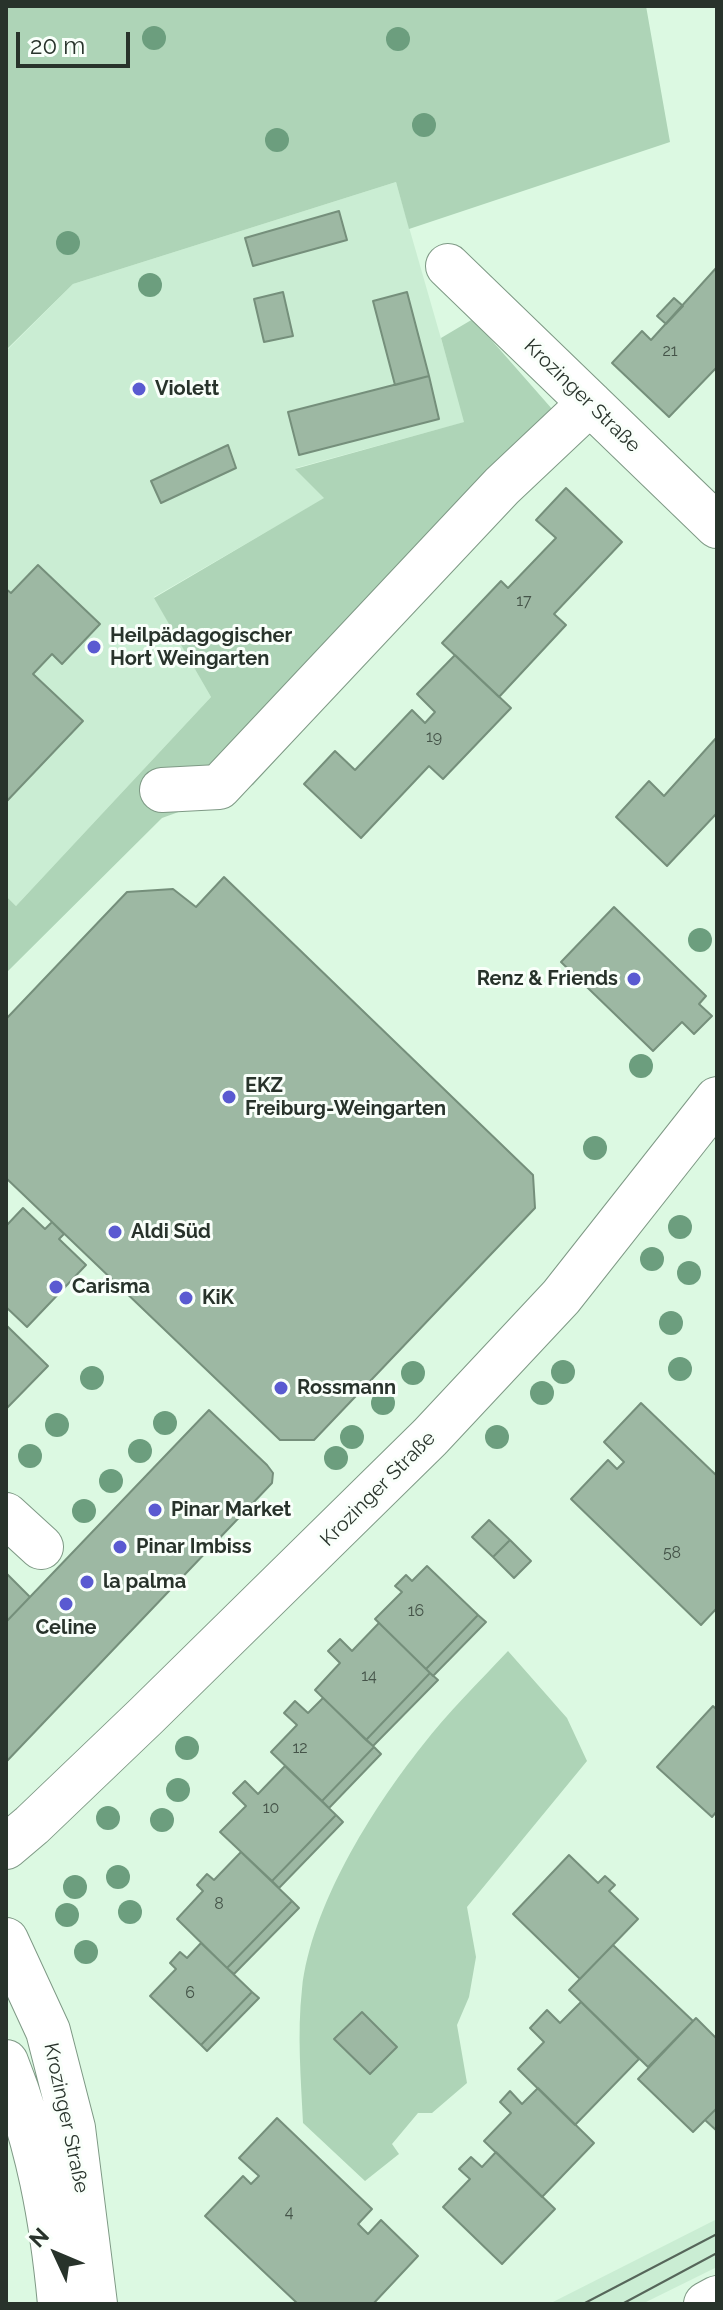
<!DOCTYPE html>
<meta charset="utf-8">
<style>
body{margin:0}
#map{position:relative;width:723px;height:2310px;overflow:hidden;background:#dcf9e2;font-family:Raleway,sans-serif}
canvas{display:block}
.frame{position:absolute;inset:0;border:8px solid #28332b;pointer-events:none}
.north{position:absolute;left:16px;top:2214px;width:80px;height:80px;-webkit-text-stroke:6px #f9fffa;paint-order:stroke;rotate:314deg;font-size:22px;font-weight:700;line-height:32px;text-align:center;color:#28332b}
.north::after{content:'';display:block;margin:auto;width:28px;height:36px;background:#28332b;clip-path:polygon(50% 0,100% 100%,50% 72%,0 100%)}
.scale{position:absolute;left:16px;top:32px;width:114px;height:36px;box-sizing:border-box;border:4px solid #28332b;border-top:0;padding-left:10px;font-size:24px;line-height:28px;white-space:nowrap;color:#28332b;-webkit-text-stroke:6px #f9fffa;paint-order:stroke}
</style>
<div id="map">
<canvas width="723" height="2310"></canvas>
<div class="frame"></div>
<div class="north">N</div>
<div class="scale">20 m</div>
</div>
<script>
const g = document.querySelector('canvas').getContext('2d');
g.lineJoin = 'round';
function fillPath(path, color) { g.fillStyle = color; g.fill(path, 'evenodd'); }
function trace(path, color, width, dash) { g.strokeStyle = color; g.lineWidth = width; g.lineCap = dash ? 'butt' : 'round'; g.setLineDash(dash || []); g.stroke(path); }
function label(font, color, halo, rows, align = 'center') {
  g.font = font + ' Raleway,sans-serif'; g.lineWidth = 6; g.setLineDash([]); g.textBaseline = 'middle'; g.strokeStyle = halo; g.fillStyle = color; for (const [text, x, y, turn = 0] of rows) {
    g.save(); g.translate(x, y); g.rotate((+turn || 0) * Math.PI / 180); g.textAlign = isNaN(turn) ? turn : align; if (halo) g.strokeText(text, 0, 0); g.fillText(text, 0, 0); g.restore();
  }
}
const built = new Path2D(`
 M396 182 465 422 296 468 325 498 154 597 211 697 16 906 6 896V351L73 284Z
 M717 2219V2267L642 2304H549Z`);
const green = new Path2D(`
 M6 6H646L670 142 409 229 396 182 73 284 6 350Z
 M473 319 574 434 253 785 162 818 6 973V896L16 906 211 697 154 598 324 498 295 469 464 422 441 338Z
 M508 1651 567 1718 587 1761 467 1907 476 1957 469 1997 457 2025 467 2083 432 2113H418L392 2144 399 2154 365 2181 303 2123C301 2079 297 2034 302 1989 311 1907 371 1810 422 1746 448 1712 479 1682 508 1651Z`);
const building = new Path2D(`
 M339 211 347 240 253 266 245 238Z
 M717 267V367L669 417 612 363 642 331 651 340Z
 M283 292 293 336 264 342 254 299Z
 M407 292 429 376 395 385 373 301Z
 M674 298 683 306 666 324 657 316Z
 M429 376 439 419 299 455 288 412Z
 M228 445 236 468 161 503 151 481Z
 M566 488 622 542 554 614 566 625 499 697 442 643 501 581 508 588 556 538 536 520Z
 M38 565 100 624 62 664 52 654 33 674 83 721 6 802V589L11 593Z
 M455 655 511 708 443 779 429 766 361 838 304 784 335 751 355 770 412 710 425 723 435 712 417 694Z
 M717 737V813L667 866 616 817 649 781 664 796Z
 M224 877 533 1175 535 1208 314 1440H280L6 1178V1019L127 892 173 889 196 907Z
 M614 907 706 996 699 1004 712 1016 694 1034 682 1022 653 1051 561 962Z
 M23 1208 45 1229 52 1222 64 1234 59 1239 86 1265 27 1327 6 1307V1226Z
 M6 1325 48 1366 6 1409Z
 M641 1403 717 1476V1608L701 1625 571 1499 608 1460 617 1469 624 1462 604 1442Z
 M209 1410 267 1465 273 1473 272 1483 6 1762V1622Z
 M489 1520 510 1540 493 1557 472 1537Z
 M510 1540 531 1561 514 1578 493 1557Z
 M427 1566 478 1615 426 1669 375 1619 402 1592 395 1586 406 1575 412 1581Z
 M6 1573 30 1597 6 1622Z
 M478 1615 486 1622 433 1676 426 1669Z
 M379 1623 430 1673 366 1740 315 1690 340 1663 328 1651 340 1639 352 1651Z
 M430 1673 438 1680 373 1746 366 1740Z
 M323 1698 374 1747 322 1801 271 1752 297 1725 284 1713 295 1701 308 1713Z
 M713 1706 717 1710V1811L712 1817 657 1767Z
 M374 1747 381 1754 329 1808 322 1801Z
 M285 1766 336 1815 272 1881 220 1832 246 1806 233 1793 245 1781 258 1794Z
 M336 1815 343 1822 279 1888 272 1881Z
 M241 1852 292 1901 227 1968 177 1919 203 1891 197 1885 207 1874 214 1880Z
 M569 1855 598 1883 605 1876 615 1885 609 1891 638 1919 580 1979 513 1914Z
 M292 1901 299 1908 234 1974 227 1968Z
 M201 1943 252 1992 201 2045 150 1996 176 1969 170 1963 180 1952 187 1958Z
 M613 1945 693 2021 648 2067 569 1990Z
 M252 1992 259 1998 207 2051 201 2045Z
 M581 2002 639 2059 575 2125 518 2069 544 2042 530 2028 547 2010 560 2023Z
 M362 2012 397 2047 370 2074 334 2039Z
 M696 2018 717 2039V2108L693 2132 638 2079Z
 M538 2088 594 2143 542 2197 484 2141 511 2113 500 2102 510 2091 522 2104Z
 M717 2108V2131L705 2120Z
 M277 2118 372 2209 358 2224 368 2234 381 2220 418 2256 373 2304H298L205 2216 243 2176 251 2184 259 2176 239 2158Z
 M496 2152 555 2209 502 2264 443 2207 470 2179 459 2169 471 2157 482 2167Z`);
const minor = new Path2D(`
 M448 266 717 526
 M162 790 219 787 502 486 590 403
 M6 1515 41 1547
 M6 1847 32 1825 147 1715 430 1437 561 1297 717 1099
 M6 1940 48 2031 73 2128 95 2304
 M6 2062C38 2142 52 2218 60 2304
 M706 2304 717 2298`);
const tram = new Path2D(`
 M583 2304 717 2234
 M622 2304 717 2253`);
const trees = [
 [154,38],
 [398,39],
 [424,125],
 [277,140],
 [68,243],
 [150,285],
 [700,940],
 [641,1066],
 [595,1148],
 [680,1227],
 [652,1259],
 [689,1273],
 [671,1323],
 [680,1369],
 [563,1372],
 [413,1373],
 [92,1378],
 [542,1393],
 [383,1403],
 [165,1423],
 [57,1425],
 [352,1437],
 [497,1437],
 [140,1451],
 [30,1456],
 [336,1458],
 [111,1481],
 [84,1511],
 [187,1748],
 [178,1790],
 [108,1818],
 [162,1820],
 [118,1877],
 [75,1887],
 [130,1912],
 [67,1915],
 [86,1952]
];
const markers = [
 [139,389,8,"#5a5ad1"],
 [94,647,8,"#5a5ad1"],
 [634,979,8,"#5a5ad1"],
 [229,1097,8,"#5a5ad1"],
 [115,1232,8,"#5a5ad1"],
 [56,1287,8,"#5a5ad1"],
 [186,1298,8,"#5a5ad1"],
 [281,1388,8,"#5a5ad1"],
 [155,1510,8,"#5a5ad1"],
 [120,1547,8,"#5a5ad1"],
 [87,1582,8,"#5a5ad1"],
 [66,1604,8,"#5a5ad1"]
];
const numberNames = [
 ["21",670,351],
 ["17",524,601],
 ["19",434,737],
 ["58",672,1553],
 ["16",416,1611],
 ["14",369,1676],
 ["12",300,1748],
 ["10",271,1808],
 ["8",219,1904],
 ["6",190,1993],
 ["4",289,2212]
];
const poiNames = [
 ["Violett",155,389],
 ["Heilpädagogischer",110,636],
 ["Hort Weingarten",110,659],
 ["Renz & Friends",618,979,"right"],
 ["EKZ",245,1086],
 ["Freiburg-Weingarten",245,1109],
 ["Aldi Süd",131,1232],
 ["Carisma",72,1287],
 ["KiK",202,1298],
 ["Rossmann",297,1388],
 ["Pinar Market",171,1510],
 ["Pinar Imbiss",136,1547],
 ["la palma",103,1582],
 ["Celine",66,1628,"center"]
];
const streetNames = [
 ["Krozinger Straße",582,396,44],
 ["Krozinger Straße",378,1489,-45],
 ["Krozinger Straße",66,2118,78]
];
fillPath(built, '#caedd3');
fillPath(green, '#aed4b7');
fillPath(building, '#9db8a3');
trace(building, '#758f7b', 2);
trace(minor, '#7e9985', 46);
trace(minor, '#fff', 44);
trace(tram, '#56665a', 2);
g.fillStyle = '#6c9e7e';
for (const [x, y] of trees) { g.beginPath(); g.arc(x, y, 12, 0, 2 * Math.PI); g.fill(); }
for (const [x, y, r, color] of markers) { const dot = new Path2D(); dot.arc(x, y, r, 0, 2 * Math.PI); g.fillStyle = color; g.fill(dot); trace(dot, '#f9fffa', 3); }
label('16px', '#455449', null, numberNames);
label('bold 20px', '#28332b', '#f9fffa', poiNames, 'left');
label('20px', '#28332b', '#f9fffa', streetNames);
</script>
